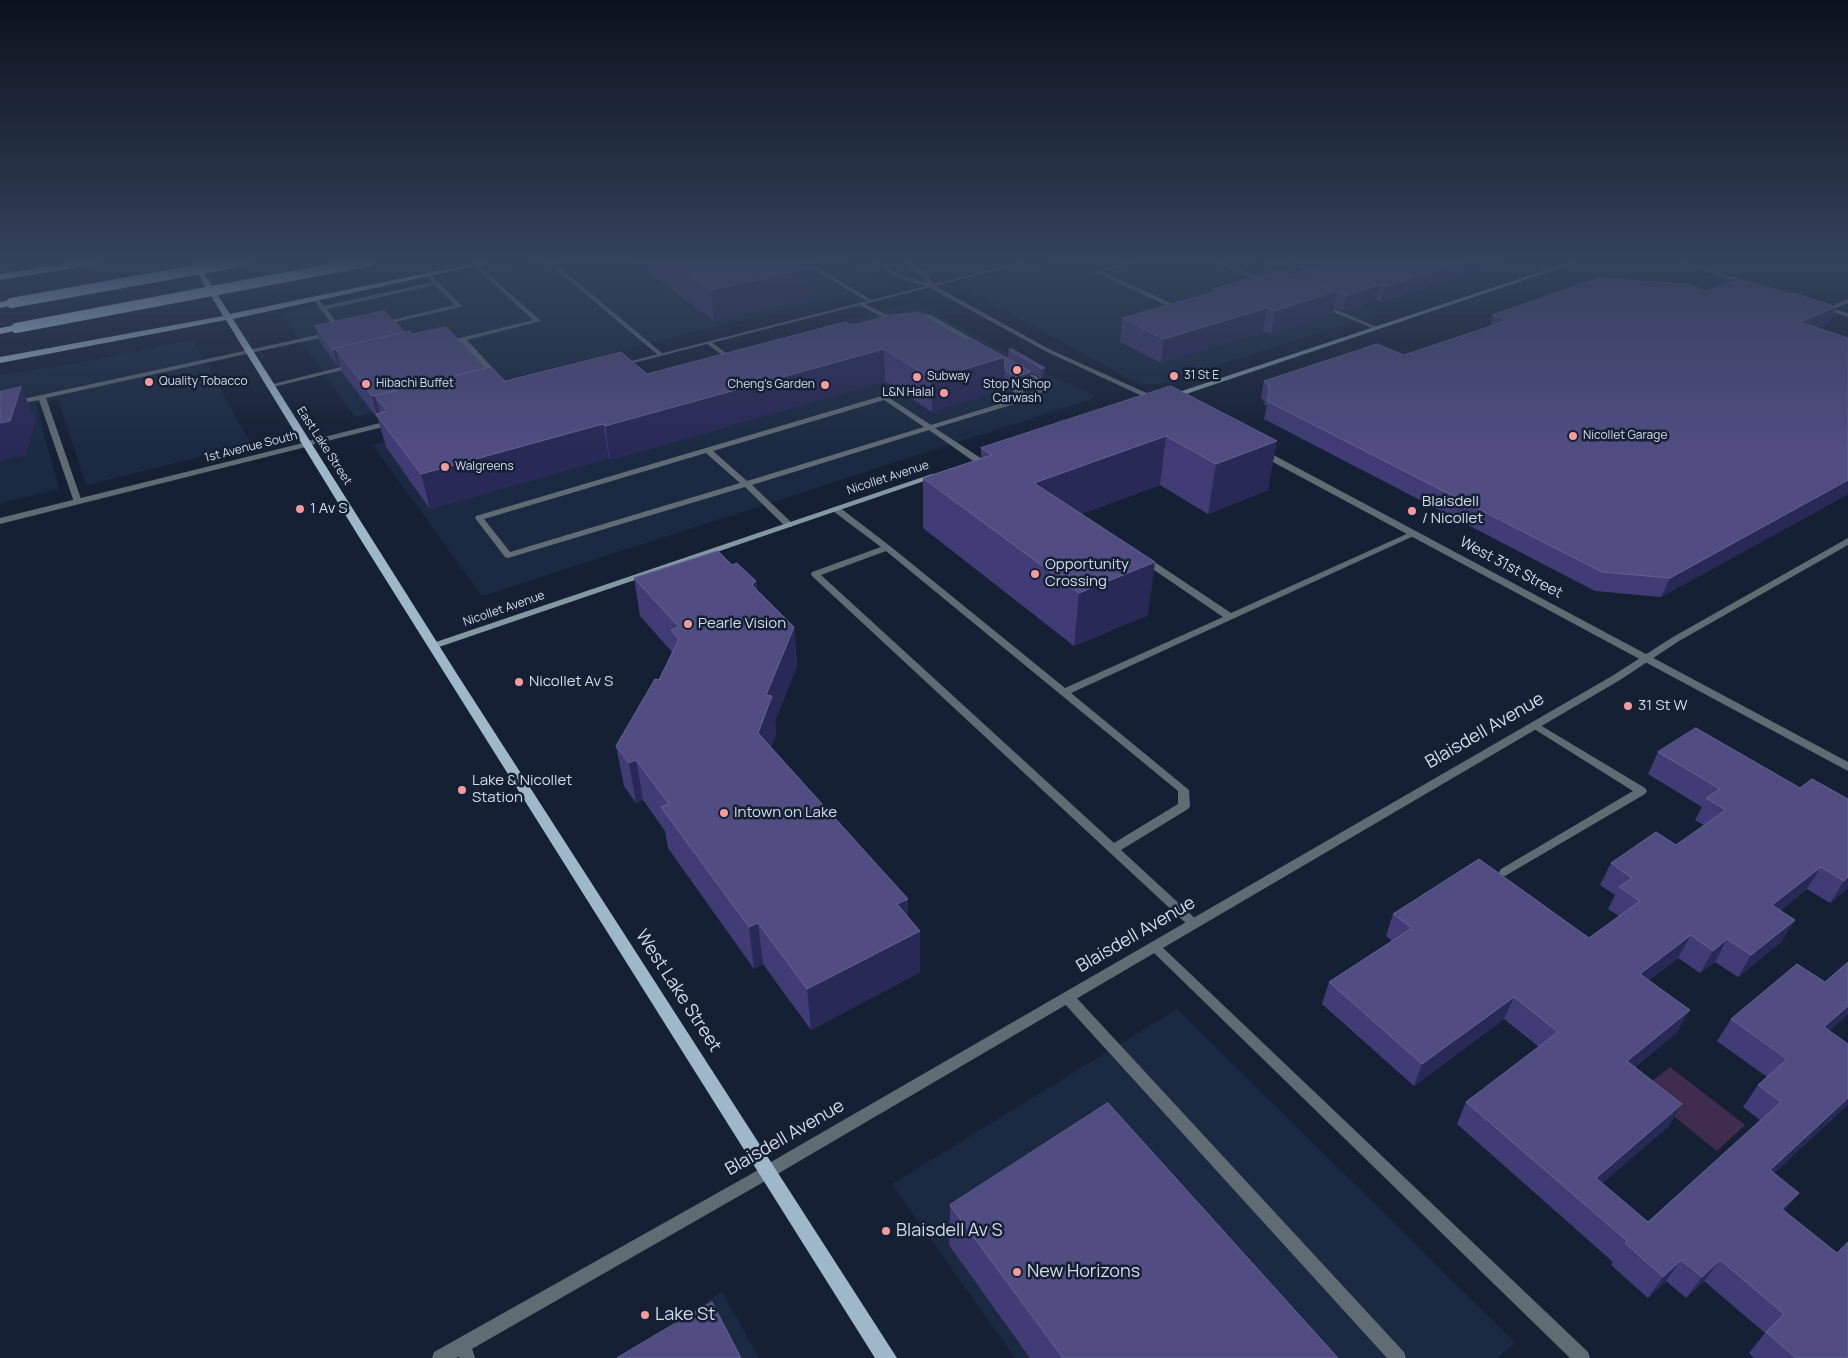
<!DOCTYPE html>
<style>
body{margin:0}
canvas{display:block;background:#152035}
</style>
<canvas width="1848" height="1358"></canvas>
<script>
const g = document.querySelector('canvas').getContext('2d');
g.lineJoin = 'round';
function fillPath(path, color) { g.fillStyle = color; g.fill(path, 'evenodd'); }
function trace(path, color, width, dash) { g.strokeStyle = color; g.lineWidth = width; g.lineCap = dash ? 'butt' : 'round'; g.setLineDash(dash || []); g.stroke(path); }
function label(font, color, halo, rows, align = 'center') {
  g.font = font + ' Manrope,sans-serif'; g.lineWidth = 5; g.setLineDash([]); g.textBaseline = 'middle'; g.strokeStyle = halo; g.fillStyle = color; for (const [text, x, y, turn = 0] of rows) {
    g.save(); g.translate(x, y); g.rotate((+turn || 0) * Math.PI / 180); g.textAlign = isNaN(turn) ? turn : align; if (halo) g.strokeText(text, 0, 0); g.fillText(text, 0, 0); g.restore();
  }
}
const built = new Path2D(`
 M535 261H848L885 284 355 417 281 313Z
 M1056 261H1253L1380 313 1160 384H1146L1135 382 962 287 965 284Z
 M915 303 1043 373 1095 396 1088 400 482 596 373 445Z
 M193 340 251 444 86 485 58 399 36 404 59 489 0 503V375L89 361Z
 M1177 1009 1515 1343 1498 1358H1015L892 1184Z
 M722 1292 759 1358H617Z`);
const green = new Path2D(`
 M1670 1067 1745 1125 1717 1151 1641 1090Z`);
const service = new Path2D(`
 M546 261H552L662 353V355H658Z
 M800 261H807L873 301 868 302Z
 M1132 261H1141L1103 272 1173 304 1183 303V305L1170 307 1094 272Z
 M1212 261H1219L1269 282 1264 283Z
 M1258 261H1297L1275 266Z
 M475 262 541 321 467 340 500 376 502 377 498 379 496 378 461 342 447 345 444 343 460 338 533 320 473 265V263Z
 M428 272 461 305V307L382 325 379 323 455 305 435 285 327 309 343 331 340 333 338 332 312 298 317 297 324 306 433 282 425 274Z
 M1848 299V303L1831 310 1826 309Z
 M861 302 887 315 908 313 931 315 983 345 978 346 928 318H894L901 323 896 324 859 305V303Z
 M1319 304H1323L1379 328 1374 329 1319 306Z
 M331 332 334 334 333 335 46 398 82 502 78 504 74 502 39 400 0 408V404Z
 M707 342H711L737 361 732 362 707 344Z
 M353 364 355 365V367L269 388 265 386Z
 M1020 367 1052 386 1031 399 935 428 982 459V463H976L929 430 752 485 792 523V527H786L745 487 508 558 505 557 475 518 476 516 885 395 931 425 1022 397 991 378V376H995L1028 394 1043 386 1018 370V368ZM884 400 924 427 747 481 713 451ZM706 453 740 483 510 552 484 519Z
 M833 507H839L890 546 1065 688 1223 617 1141 561 1140 559 1141 557H1147L1231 613 1411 532 1414 531 1418 534 1071 693 1189 790 1190 806 1188 809 1121 850 1198 921 1200 924 1198 927 1194 929 1190 927 812 576 811 574 812 572 881 547 833 511ZM886 551 1178 791V804L1114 843 821 575Z
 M1535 722 1645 788 1647 791 1645 794 1505 876 1501 875 1499 872 1501 869 1633 791 1531 727 1530 725Z
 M1155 942 1159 944 1588 1352 1590 1358H1570L1151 950 1149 947 1151 944Z
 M1068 993 1073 994 1404 1352 1406 1358H1387L1063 1002 1061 998 1063 994Z
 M463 1337 469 1339 475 1358H459L455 1345 457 1339Z`);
const minor = new Path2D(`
 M1024 261H1033L621 366 616 365Z
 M1674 261H1682L1753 284 1748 285Z
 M1821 306 1848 313V317L1821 308Z
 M392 420H395V424L307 446 303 444 304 442Z
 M1848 538V545L1679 641 1620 680 774 1176 769 1178 764 1176 762 1171 764 1166 1612 676 1673 637Z`);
const tertiary = new Path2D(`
 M870 261H877L901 275 926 283 923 276 898 261H905L928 274 933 285 1051 350 1160 399 1153 401 1047 352 928 287 897 277Z
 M307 442 311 444 310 446 0 524V518Z
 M1260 451H1266L1848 762V771L1260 455Z
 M769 1164 774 1166 776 1171 774 1176 456 1358H432L434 1352Z`);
const secondary = new Path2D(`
 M1573 261H1581L1174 398 1167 396Z
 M932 474H938L939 476 436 648 433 649 428 646 430 644Z`);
const primary = new Path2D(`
 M190 261H196L230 314 485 261H498L233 319 457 674 897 1358H875L359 537 226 320 0 363V357L223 316Z`);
const motorway = new Path2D(`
 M83 261H102L98 264 0 280V274Z
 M11 300 14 301V305L0 308V302Z
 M16 325 19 326V330L0 334V328Z`);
const motorwayBridge = new Path2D(`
 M11 303 246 261
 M16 328 371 261`);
const wall = new Path2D(`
 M633 261H798L810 297 714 321Z
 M1290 261H1508L1381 302 1376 300 1343 311 1334 307 1333 314 1271 334 1263 331 1161 363 1120 342 1122 318 1213 292V289L1292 274 1304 270 1289 265Z
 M1706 291 1790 294 1836 307 1829 323 1817 328 1848 338V494L1661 597 1595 591 1264 419 1267 406 1264 404 1265 402 1261 398 1264 381 1404 355 1490 327 1493 315Z
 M896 314 1031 381 1016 385 1004 379V389L932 412 885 381 610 460 609 458 430 509 386 447 378 419 342 372 340 365 338 366 320 342 315 326 405 332 412 334 486 368 505 381 647 374Z
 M1009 350 1045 368V376L1041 378 1008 358Z
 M1171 386 1268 490 1208 514 1160 485 1081 514 1148 615 1074 646 923 528V478L981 459V448Z
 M732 565 756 581 757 590 794 627 797 666 775 721 776 735 771 748 908 899V917L920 931V972L811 1030 763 964 754 969 668 848 665 831 643 800 636 803 624 786 616 746 659 680 672 652 640 616 634 578Z
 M1658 752 1800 788 1848 888 1830 903 1807 889 1780 911 1795 920 1781 942 1738 977 1715 962 1700 973 1678 958 1648 981 1677 1032 1635 1067 1669 1126 1602 1183 1648 1222 1760 1120 1743 1107 1758 1085 1767 1077 1717 1041 1731 1019 1825 982 1848 962V1014L1829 1031 1774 1174 1784 1211 1848 1358H1754L1749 1353 1765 1333 1704 1281 1686 1298 1666 1281 1648 1298 1611 1265 1613 1262 1457 1124 1466 1102 1539 1047 1504 1019 1414 1086 1322 1004 1329 982 1392 941 1386 936 1393 914 1589 938 1619 916 1608 909 1615 895 1600 885 1611 863 1676 845 1704 825 1695 820 1702 807 1648 774Z
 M950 1205 1338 1358H1030L949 1245Z`);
const shadedWall = new Path2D(`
 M1468 261H1508L1381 302 1385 287Z
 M809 268 810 297 714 321 711 290Z
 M1379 285 1376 300 1343 311 1346 296Z
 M1337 291 1333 314 1271 334 1275 311Z
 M1836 307 1829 323 1793 338 1800 322Z
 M1267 308 1263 331 1161 363 1164 339Z
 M336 349 340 365 338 366 333 350Z
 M884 349 885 381 610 460 605 426Z
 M1005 357 1004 389 932 412V379Z
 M486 368 387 411 375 396 382 420 377 415 372 396Z
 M1045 368V376L1041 378 1042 369Z
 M1031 372V381L1016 385V377Z
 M21 387 36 421 26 455 0 461V423Z
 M603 424 609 458 430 509 421 474Z
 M1166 436 1160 485 1031 532 1034 483Z
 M1277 441 1268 490 1208 514 1216 464Z
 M1848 480V494L1661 597 1670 578Z
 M1155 562 1148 615 1074 646 1079 593Z
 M756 581 760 619 752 585Z
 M794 627 797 666 775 721 776 735 762 773 758 733 766 695Z
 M636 760 643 800 636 803 629 763Z
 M1821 867 1807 889 1759 928 1772 905Z
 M1848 877V888L1830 903 1844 881Z
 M908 899V937L920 931V972L811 1030 807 989 897 904Z
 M1795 920 1781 942 1738 977 1751 955Z
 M758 923 763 964 754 969 749 927Z
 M1691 935 1678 958 1628 996 1640 974Z
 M1727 939 1715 962 1700 973 1713 951Z
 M1514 997 1504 1019 1414 1086 1422 1064Z
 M1848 1006V1014L1808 1049 1824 1027Z
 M1690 1010 1677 1032 1615 1083 1627 1061Z
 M1848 1098V1105L1754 1192 1770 1170Z
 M1682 1104 1669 1126 1583 1200 1596 1178Z
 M1799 1193 1782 1214V1209Z
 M1681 1260 1666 1281 1648 1298 1663 1277Z
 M1720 1260 1704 1281 1686 1298 1702 1277Z`);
const building = new Path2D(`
 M669 261H798L809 268 711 290Z
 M1318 261H1468L1385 287 1379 285 1346 296 1337 292V291L1292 274 1326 264Z
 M1282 270 1337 291 1275 311 1267 308 1164 339 1122 318 1218 291 1213 289Z
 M1598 278 1685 284 1706 291 1737 280 1747 281 1790 294 1794 293 1836 307 1800 322 1848 338V480L1670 578 1602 572 1267 401 1270 389 1267 387 1270 386 1264 381 1377 344 1404 355 1509 320 1493 315Z
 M384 311 405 332 335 348 336 349 333 350 315 326Z
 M918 312 965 339 970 338 1005 357 932 379 884 349 605 426 603 424 421 474 376 414 387 411 375 396 491 367 505 381 621 352 647 374 845 322 852 325 896 314 900 316Z
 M446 327 486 368 372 396 335 348 409 331 412 334Z
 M1012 349 1045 368 1042 369 1009 350Z
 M1005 357 1031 372 1016 377 1005 370Z
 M1171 386 1277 441 1216 464 1166 436 1034 483 1155 562 1079 593 923 478 992 455 981 448Z
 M21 387 10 421 0 423V392Z
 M718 551 732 565 737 563 756 581 752 585 794 627 766 695 772 696 758 733 908 899 897 904 920 931 807 989 758 923 749 927 661 807 669 804 636 760 629 763 616 746 655 679 659 680 679 639 671 630 679 627 634 578Z
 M1696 728 1800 788 1812 779 1848 799V877L1844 881 1821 867 1772 905 1795 920 1751 955 1727 939 1713 951 1691 935 1640 974 1690 1010 1627 1061 1682 1104 1596 1178 1648 1222 1781 1102 1758 1085 1787 1059 1731 1019 1797 964 1825 982 1848 962V1006L1824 1027 1848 1044V1098L1770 1170 1799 1193 1782 1209 1837 1253 1848 1242V1358H1796L1766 1332 1784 1314 1720 1260 1702 1277 1681 1260 1663 1277 1625 1243 1627 1241 1466 1102 1558 1032 1514 997 1422 1064 1329 982 1412 928 1393 914 1479 859 1589 938 1640 901 1619 887 1632 878 1611 863 1656 832 1676 845 1726 810 1706 798 1720 789 1658 752Z
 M1108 1103 1338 1358H1063L950 1205Z
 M712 1302 741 1358H617Z`);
const markers = [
 [1017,370,5,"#f59b9c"],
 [1174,376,5,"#f59b9c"],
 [917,377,5,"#f59b9c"],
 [149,382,5,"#f59b9c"],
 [366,384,5,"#f59b9c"],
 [825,385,5,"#f59b9c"],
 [944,393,5,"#f59b9c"],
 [1573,436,5,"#f59b9c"],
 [445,467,5,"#f59b9c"],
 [300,509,5,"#f59b9c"],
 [1412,511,5,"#f59b9c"],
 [1035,574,5,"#f59b9c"],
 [688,624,5,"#f59b9c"],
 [519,682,5,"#f59b9c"],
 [1628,706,5,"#f59b9c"],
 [462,790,5,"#f59b9c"],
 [724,813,5,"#f59b9c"],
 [886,1231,5,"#f59b9c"],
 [1017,1272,5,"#f59b9c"],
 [645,1315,5,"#f59b9c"]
];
const farPoinames = [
 ["31 St E",1184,376],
 ["Subway",927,377],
 ["Quality Tobacco",159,382],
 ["Hibachi Buffet",376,384],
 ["Cheng's Garden",815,385,"right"],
 ["Stop N Shop",1017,385,"center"],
 ["Carwash",1017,399,"center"],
 ["L&N Halal",934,393,"right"],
 ["Nicollet Garage",1583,436],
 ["Walgreens",455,467]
];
const farStreetnames = [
 ["East Lake Street",324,446,57],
 ["1st Avenue South",251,447,-14],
 ["Nicollet Avenue",888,478,-18],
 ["Nicollet Avenue",504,609,-19]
];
const poiNames = [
 ["Blaisdell",1422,502],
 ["/ Nicollet",1422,519],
 ["1 Av S",310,509],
 ["Opportunity",1045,565],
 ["Crossing",1045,582],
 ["Pearle Vision",698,624],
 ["Nicollet Av S",529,682],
 ["31 St W",1638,706],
 ["Lake & Nicollet",472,781],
 ["Station",472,798],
 ["Intown on Lake",734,813]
];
const streetNames = [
 ["West 31st Street",1511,568,28]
];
const nearStreetnames = [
 ["Blaisdell Avenue",1485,731,-30],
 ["Blaisdell Avenue",1136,935,-30],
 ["West Lake Street",678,991,57],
 ["Blaisdell Avenue",785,1138,-30]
];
const nearPoinames = [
 ["Blaisdell Av S",896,1231],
 ["New Horizons",1027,1272],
 ["Lake St",655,1315]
];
fillPath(built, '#1b2943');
fillPath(green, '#3f2c4f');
fillPath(service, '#606c74');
fillPath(minor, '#606c74');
fillPath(tertiary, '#606c74');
fillPath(secondary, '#8497a3');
fillPath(primary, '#9fb8c9');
fillPath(motorway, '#b9d6eb');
trace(motorwayBridge, '#b9d6eb', 10);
fillPath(wall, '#413b76');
fillPath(shadedWall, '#292957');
fillPath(building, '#514c82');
trace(building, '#656392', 1);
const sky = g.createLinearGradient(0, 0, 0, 451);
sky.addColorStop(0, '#0c121d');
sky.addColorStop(0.58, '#35425c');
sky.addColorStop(1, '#35425c00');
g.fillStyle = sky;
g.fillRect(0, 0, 1848, 451);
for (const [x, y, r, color] of markers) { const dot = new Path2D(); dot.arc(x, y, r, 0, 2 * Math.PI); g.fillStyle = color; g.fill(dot); trace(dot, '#152035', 2); }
label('12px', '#d4dcea', '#152035', farPoinames, 'left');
label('12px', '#d4dcea', '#152035', farStreetnames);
label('15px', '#d4dcea', '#152035', poiNames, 'left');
label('15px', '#d4dcea', '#152035', streetNames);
label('18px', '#d4dcea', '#152035', nearStreetnames);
label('18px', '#d4dcea', '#152035', nearPoinames, 'left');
</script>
